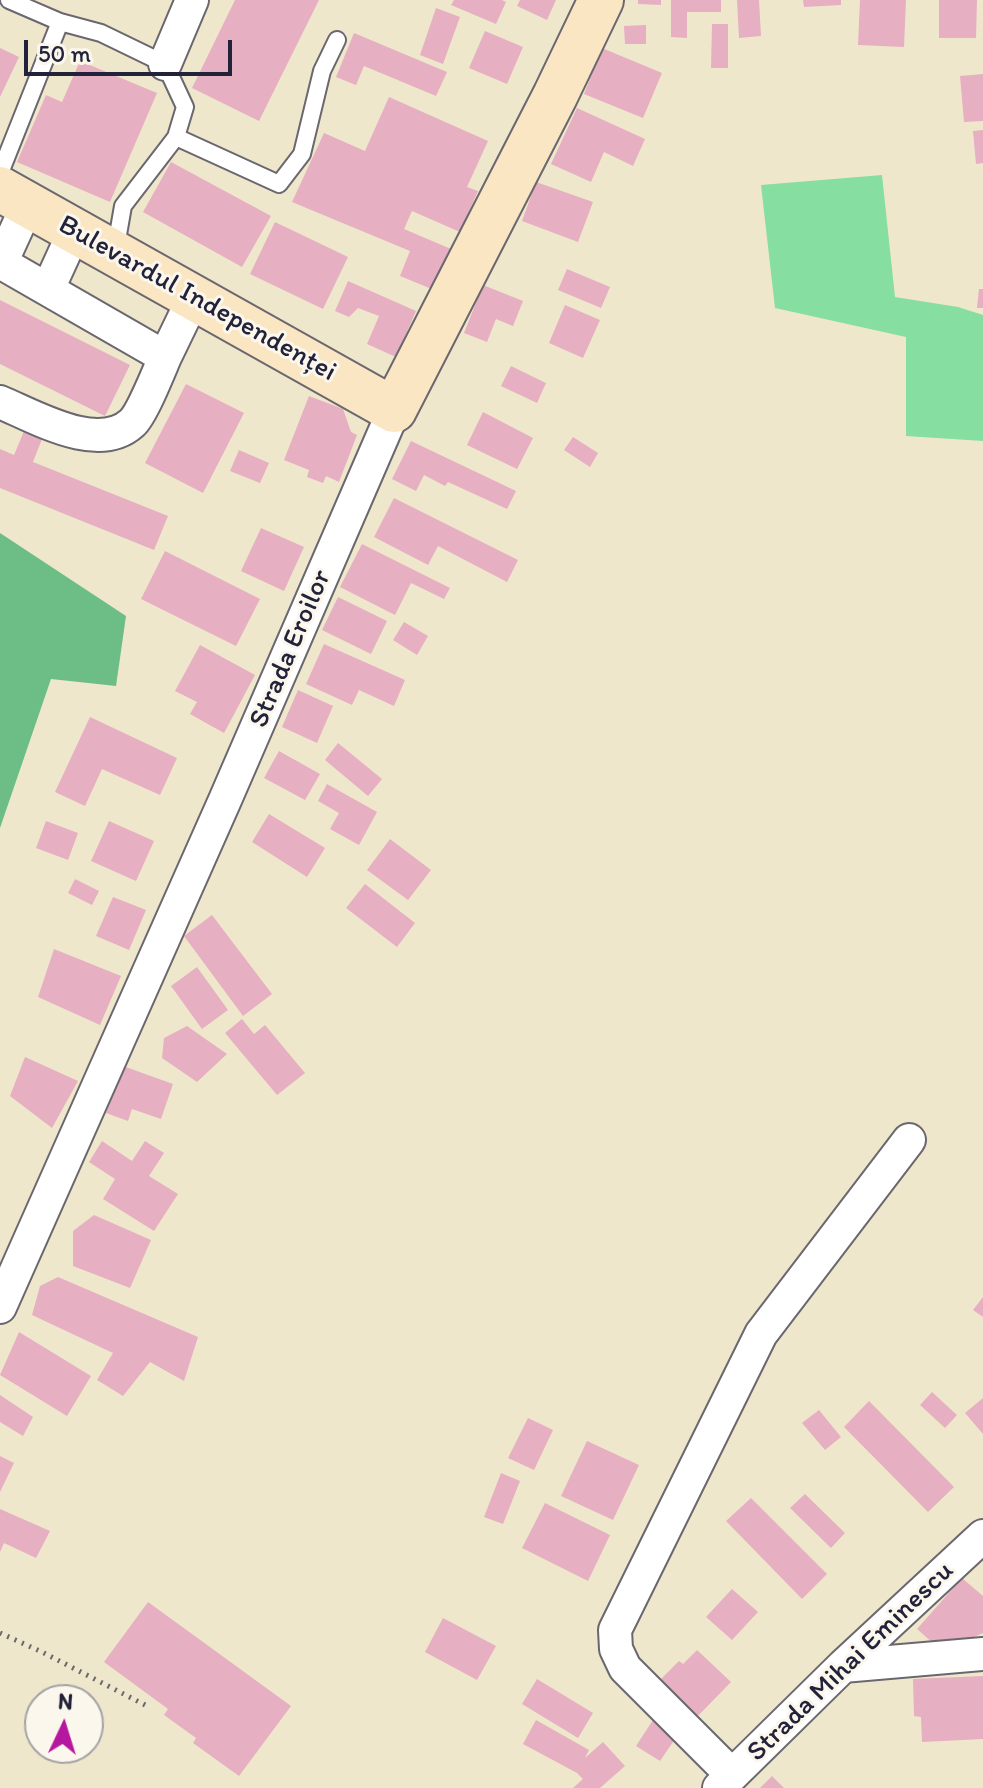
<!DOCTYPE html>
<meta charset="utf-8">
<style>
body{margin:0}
#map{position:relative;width:983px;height:1788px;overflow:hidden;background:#efe7cc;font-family:Itim,sans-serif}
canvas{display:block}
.north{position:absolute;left:24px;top:1684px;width:80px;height:80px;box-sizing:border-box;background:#fbf7ec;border:2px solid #a4a2a5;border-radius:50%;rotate:4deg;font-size:22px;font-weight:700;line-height:32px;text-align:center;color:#22223b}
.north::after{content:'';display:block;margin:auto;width:28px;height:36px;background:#b5179e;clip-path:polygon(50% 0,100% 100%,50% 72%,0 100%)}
.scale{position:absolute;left:24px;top:40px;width:208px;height:36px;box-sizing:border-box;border:4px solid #22223b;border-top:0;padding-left:10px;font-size:24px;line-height:28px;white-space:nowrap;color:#22223b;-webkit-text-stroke:6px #fbf7ec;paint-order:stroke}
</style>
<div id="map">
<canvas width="983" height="1788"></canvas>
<div class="north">N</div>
<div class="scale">50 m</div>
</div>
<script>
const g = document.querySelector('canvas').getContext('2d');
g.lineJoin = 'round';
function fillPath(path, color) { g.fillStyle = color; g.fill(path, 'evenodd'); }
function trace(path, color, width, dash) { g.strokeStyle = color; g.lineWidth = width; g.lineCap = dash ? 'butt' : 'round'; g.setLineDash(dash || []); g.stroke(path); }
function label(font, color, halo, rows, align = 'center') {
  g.font = font + ' Itim,sans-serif'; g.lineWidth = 6; g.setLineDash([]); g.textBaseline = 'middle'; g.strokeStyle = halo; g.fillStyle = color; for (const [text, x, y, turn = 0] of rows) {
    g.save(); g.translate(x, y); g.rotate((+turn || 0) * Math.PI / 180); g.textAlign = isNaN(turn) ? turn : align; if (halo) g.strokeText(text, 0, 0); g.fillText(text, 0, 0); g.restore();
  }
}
const green = new Path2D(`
 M882 175 895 297 958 307 983 315V441L906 436V337L775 308 761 185Z`);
const forest = new Path2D(`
 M0 533 126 616 116 686 51 679 0 828Z`);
const building = new Path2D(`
 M235 0H319L259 121 192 88Z
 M454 0H502L506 2 496 24 451 5Z
 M520 0H556L547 20 517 6Z
 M638 0H661V5L638 4Z
 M671 0H721V12H687V38L671 37Z
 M737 0H759L761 36 739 38Z
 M803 0H841V5L804 7Z
 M860 0H906L904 47 858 45Z
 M939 0H977L976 38H939Z
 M436 8 460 17 443 64 420 55Z
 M712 24H728V68H711Z
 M646 25V44H625L624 26Z
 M485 31 523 47 507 84 469 68Z
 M354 33 447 72 436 96 364 66 356 85 336 77Z
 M0 48 19 57 0 97Z
 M602 48 662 73 643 118 584 94Z
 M80 61 157 93 110 202 17 162 46 95 62 102Z
 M983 74V121L964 122 960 76Z
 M389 97 488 141 467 187 478 191 460 232 412 211 404 229 451 249 434 290 400 276 410 251 292 202 324 133 365 151Z
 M577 108 645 139 633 166 604 152 591 182 551 164Z
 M983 130V163L976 164 973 131Z
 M171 162 271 216 242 267 143 212Z
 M536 182 593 202 578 242 522 221Z
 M275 222 348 257 323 309 250 274Z
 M567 269 610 287 601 308 558 290Z
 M348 281 416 311 396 357 367 344 379 316 358 308 349 317 335 311Z
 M483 285 523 301 513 326 496 319 487 342 464 333Z
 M979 289H983V308H977Z
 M0 300 130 365 105 416 0 364Z
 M565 305 600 320 583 358 549 343Z
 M511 366 546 383 537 403 501 386Z
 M186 384 244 413 203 493 145 463Z
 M309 396 343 409 351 432 357 435 339 482 326 476 323 483 307 477 309 470 284 460Z
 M483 412 533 438 517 469 467 445Z
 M24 431 42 439 33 462 168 516 154 550 0 488V449L14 455Z
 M573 437 598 453 590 467 564 450Z
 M411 441 516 491 507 509 448 482 445 486 424 475 416 491 392 479Z
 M239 450 269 463 260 483 230 471Z
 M394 498 518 560 507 582 438 546 428 565 374 537Z
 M261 528 304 547 284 591 241 571Z
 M362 544 450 588 444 599 411 583 395 615 340 587Z
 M165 551 260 599 236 646 141 599Z
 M338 597 387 621 371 654 322 630Z
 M404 622 428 636 417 655 393 640Z
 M324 644 405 680 394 706 359 690 352 705 306 684Z
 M200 645 255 675 224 733 190 714 197 702 175 691Z
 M298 690 333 706 317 743 282 727Z
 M90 717 177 758 160 795 102 769 85 806 55 792Z
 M338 743 382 779 368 796 325 760Z
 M279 751 320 774 305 800 264 778Z
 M327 784 377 812 359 845 330 829 339 813 318 801Z
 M269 814 325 848 307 877 252 842Z
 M46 821 78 833 68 860 36 848Z
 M109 821 154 841 136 881 91 861Z
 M390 839 431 870 408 900 367 870Z
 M75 879 99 891 92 905 68 893Z
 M365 884 415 923 397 947 346 908Z
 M113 897 146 910 129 950 96 936Z
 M212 915 272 994 243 1016 184 936Z
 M54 949 121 976 100 1025 38 997Z
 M197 967 228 1010 202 1029 171 986Z
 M242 1019 254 1034 265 1025 305 1073 277 1095 225 1033Z
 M187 1026 227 1054 197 1082 162 1058 164 1038Z
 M25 1057 78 1081 52 1128 10 1096Z
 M123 1066 173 1084 161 1119 132 1109 128 1121 106 1113Z
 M102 1141 132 1161 145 1141 164 1153 149 1176 178 1194 154 1231 103 1199 115 1179 89 1162Z
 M94 1215 151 1240 130 1288 73 1266V1231Z
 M58 1277 198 1337 184 1381 150 1362 123 1396 97 1380 113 1353 32 1315 40 1286Z
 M983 1297V1317L973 1310Z
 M19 1332 91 1376 67 1416 0 1375Z
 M932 1392 957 1415 945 1428 920 1405Z
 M0 1395 33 1417 23 1436 0 1422Z
 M983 1398V1434L965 1413Z
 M869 1401 954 1487 928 1512 844 1427Z
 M819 1410 841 1437 825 1450 802 1423Z
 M528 1418 553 1430 534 1470 508 1458Z
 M587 1441 639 1465 613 1520 561 1496Z
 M0 1456 14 1463 0 1492Z
 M501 1473 520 1481 503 1524 484 1517Z
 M805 1494 845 1533 831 1548 790 1508Z
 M751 1498 827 1574 802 1599 726 1521Z
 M545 1503 610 1535 588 1581 522 1548Z
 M0 1509 50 1531 36 1558 4 1543 0 1552Z
 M962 1578 983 1596V1633L942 1651 917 1629Z
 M732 1589 758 1612 732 1640 706 1617Z
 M148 1602 291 1706 239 1776 193 1743 196 1738 164 1715 168 1709 104 1662Z
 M443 1618 496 1646 477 1680 425 1652Z
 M697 1650 731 1682 693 1721 655 1685 679 1661 683 1664Z
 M983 1676V1739L922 1742 921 1717 914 1716 913 1679Z
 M537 1679 593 1713 578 1738 522 1704Z
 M536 1720 589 1750 585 1758 603 1742 625 1766 600 1788H573L583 1779 577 1773 523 1744Z
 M653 1720 677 1736 660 1761 636 1746Z
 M772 1776 784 1788H760Z`);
const path = new Path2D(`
 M0 1633 42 1652 147 1706`);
const lane = new Path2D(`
 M60 22 101 33 165 64 185 107 176 137 123 206 115 252
 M176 137 279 184 302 154 322 71 337 40
 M0 173 60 22 9 0`);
const street = new Path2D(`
 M165 64 192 0
 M0 262 165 357 194 297
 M1 263 28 204
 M48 289 75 230
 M0 402C36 417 98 454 132 423 142 414 159 371 165 357
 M0 1307 225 800 394 410
 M843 1666 983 1654
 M732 1775 625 1668 616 1649 615 1630 761 1334 909 1140
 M719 1788 843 1666 983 1536`);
const secondary = new Path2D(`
 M0 189 394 410 555 96 601 0`);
const streetNames = [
 ["Bulevardul Independenței",197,299,29],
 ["Strada Eroilor",291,649,-67],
 ["Strada Mihai Eminescu",851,1662,-44]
];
fillPath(green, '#87dea1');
fillPath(forest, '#6dbd87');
fillPath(building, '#e6afc2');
trace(lane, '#6a676e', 20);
trace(street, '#6a676e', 36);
trace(secondary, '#6a676e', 48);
trace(path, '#6a676e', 5, [2, 6]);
trace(lane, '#fff', 16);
trace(street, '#fff', 32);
trace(secondary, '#fbe6c4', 44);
label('28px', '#22223b', '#fbf7ec', streetNames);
</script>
